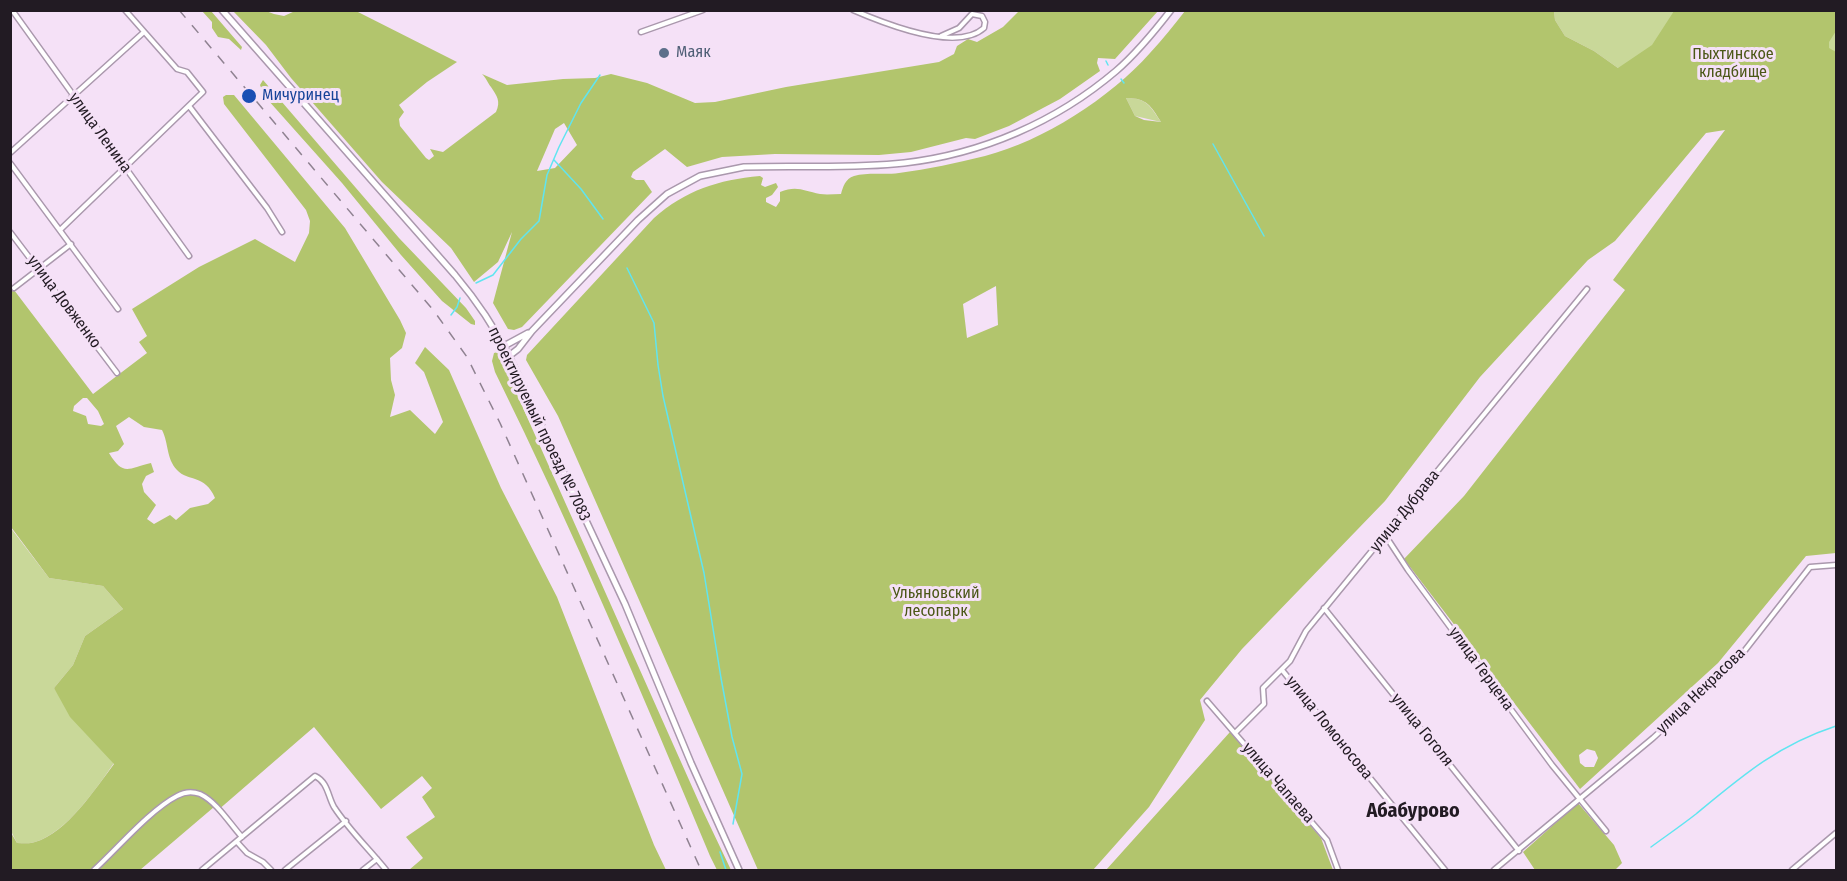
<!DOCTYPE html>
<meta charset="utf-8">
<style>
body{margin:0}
#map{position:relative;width:1847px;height:881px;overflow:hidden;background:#f5e1f7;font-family:"Fira Sans Condensed",sans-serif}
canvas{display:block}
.frame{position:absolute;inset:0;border:12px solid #221b23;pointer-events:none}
</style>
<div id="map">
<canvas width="1847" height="881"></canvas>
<div class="frame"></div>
</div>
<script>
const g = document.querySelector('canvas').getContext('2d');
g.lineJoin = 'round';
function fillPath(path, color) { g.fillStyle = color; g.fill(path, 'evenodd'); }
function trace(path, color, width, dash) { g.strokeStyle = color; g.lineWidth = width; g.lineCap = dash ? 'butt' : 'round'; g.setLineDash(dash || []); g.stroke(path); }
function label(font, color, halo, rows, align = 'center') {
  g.font = font + ' "Fira Sans Condensed",sans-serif'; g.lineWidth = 6; g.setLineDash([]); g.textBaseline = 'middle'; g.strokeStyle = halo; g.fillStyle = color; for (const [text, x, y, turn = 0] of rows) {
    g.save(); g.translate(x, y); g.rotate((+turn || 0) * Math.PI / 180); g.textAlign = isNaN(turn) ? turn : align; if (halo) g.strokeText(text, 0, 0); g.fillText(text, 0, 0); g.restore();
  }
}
const green = new Path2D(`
 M1554 11H1836V75L1618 68 1594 51 1565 36 1555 20Z
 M1126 98C1147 98 1150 106 1161 122L1135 116Z
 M10 527 49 578 103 586 123 609 85 636 73 665 54 688 114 763C96 789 66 833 35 842 30 844 22 843 17 843L11 831Z`);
const forest = new Path2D(`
 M202 11H211L242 47 241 50 229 39 218 37 212 28V22Z
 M233 11H266L274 14 284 16 295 11H356L457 62 427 82 399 105 404 112 399 119 400 126 426 158 429 160 434 156 430 149 443 152 496 112C501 101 497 96 491 87 487 82 487 79 482 74L507 85 563 79 595 78 611 74 647 83 695 103 715 102 786 87 939 62 954 54 957 46 968 39 977 42 1003 27 1019 11H1158L1115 59 1098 58 1097 63 1100 71 1060 99 1009 126 975 139 966 138 911 152 879 155 775 154 722 157 687 167 665 149 633 172 631 177 636 180H644L652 192 522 327 514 330 508 329 493 303 512 232 498 262 474 282 451 248 382 182 291 78 266 45ZM564 123 577 145 555 168 537 171 555 129Z
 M1185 11H1554L1555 20 1565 36 1594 51 1618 68 1652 45 1674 11H1836V31L1829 42V48L1836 52V553L1806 556 1718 663 1580 789 1404 559 1464 496 1625 290 1613 280 1725 130 1706 133 1615 241 1588 260 1480 377 1385 501 1242 649 1200 700 1205 720 1149 807 1093 870H758L558 416 526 360 527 355 654 218C686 190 718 180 760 176L763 178 761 185 765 187 776 183 778 187 772 195 766 198V202L776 207 780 201V192C797 185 804 191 820 194 827 195 834 194 841 194 843 187 845 179 854 176 867 172 885 175 899 173 928 169 957 163 985 156 1043 141 1110 98 1150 53 1163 39 1174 25 1185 11ZM1126 98C1147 98 1151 106 1161 122L1144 120 1135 116ZM996 286 998 325 967 338 963 304ZM1587 749 1595 751 1598 758 1594 767H1585L1580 763 1579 755Z
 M263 80 399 238 466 308 475 321V325L471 324 442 301 401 255 342 183 268 100V94L262 90 260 85Z
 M226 95H234L345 228 400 320 406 333 402 348 390 358 391 380 395 395 390 417 410 410 435 434 443 422 424 372 415 363 425 347 449 370 501 488 557 597 654 845 666 870H409L423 858 406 837 435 817 422 797 432 788 422 776 381 809 314 727 217 811 214 807 140 870H11L10 831 17 843C23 843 30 844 35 842 67 833 95 789 114 764L70 717 54 688 73 665 85 636 123 609 103 586 49 578 11 527V286L93 394 147 353 139 342 147 336 132 309 199 267 255 239 295 262 309 233 310 221 306 210 224 104 223 97ZM83 398H87L98 411 104 424 101 426 88 424 86 416 73 411 74 406ZM129 417 144 427 162 430C169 444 166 458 177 470 188 482 205 474 215 498L208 504 190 508 176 520 170 515 154 524 147 519 156 505 144 492 142 484 146 476 154 472 151 463C127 469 123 476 109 453L118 451 124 444 116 426Z
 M498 352 702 809 731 870H717L710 856C642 693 573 530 495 372L492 361 494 353Z
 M1230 732 1321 838 1333 870H1106Z
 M1578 803 1614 845 1622 863 1615 870H1535L1523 852Z`);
const stream = new Path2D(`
 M1106 61 1108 65
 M1121 79 1124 83
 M1213 144 1264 236
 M554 160 581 189 603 219
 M627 268 654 323 658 365 663 396 704 573 721 678 732 737 742 774 733 824
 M476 283 493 275 521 239 539 221 547 175 559 147 581 103 600 75
 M451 315 457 307 460 298
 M1651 847C1666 836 1682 825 1696 814 1743 775 1778 745 1836 726
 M720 852 726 870`);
const street = new Path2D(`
 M12 10 189 256
 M853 10C883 23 956 53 984 28L985 22 982 16 972 14 959 28 941 36
 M641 32 703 10
 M189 106 267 208 282 232
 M10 153 144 32
 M10 163 118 309
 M60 230 203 92 187 72 177 69 125 10
 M10 232 117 373
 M14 288 71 244
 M1385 535 1408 570 1552 765 1606 831
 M1324 608 1519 851
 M1282 670 1445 870
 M1207 701 1327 840 1338 870
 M1235 733 1264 704 1263 688 1290 661 1306 631 1587 289
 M237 842 247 853 263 862 271 870
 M94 870C117 849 150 810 177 796 184 792 192 791 200 794 217 802 230 824 242 837
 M202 870 315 776C328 782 328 797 334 807 349 830 370 850 386 870
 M285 870 346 821
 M363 870 377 859
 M1494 870 1653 738 1735 663 1810 567 1836 565
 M1792 870 1836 833`);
const secondary = new Path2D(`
 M222 10 455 275C476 300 494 326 509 356L625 604 691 763 739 870
 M504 346 528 333
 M509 356 518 349 532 331 638 220 667 194 700 176 744 167C797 165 852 169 904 163 982 154 1056 122 1116 71 1137 53 1154 32 1171 10`);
const rail = new Path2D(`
 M179 10 434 311 467 357 500 423 701 870`);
const markers = [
 [664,53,6,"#5c6f8a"],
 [249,96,8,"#1a4fb4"]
];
const serviceNames = [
 ["Маяк",676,53]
];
const parkNames = [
 ["Пыхтинское",1733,55],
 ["кладбище",1733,73],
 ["Ульяновский",936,594],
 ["лесопарк",936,612]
];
const transitNames = [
 ["Мичуринец",262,96]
];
const streetNames = [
 ["улица Ленина",100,133,54],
 ["улица Довженко",64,302,53],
 ["проектируемый проезд № 7083",539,424,64],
 ["улица Дубрава",1405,511,-51],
 ["улица Герцена",1481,669,54],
 ["улица Некрасова",1701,691,-44],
 ["улица Ломоносова",1329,728,51],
 ["улица Гоголя",1422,730,51],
 ["улица Чапаева",1278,783,49]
];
const quarterNames = [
 ["Абабурово",1413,811]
];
fillPath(green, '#c9d899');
fillPath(forest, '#b2c56d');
trace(stream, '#60e5f0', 1.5);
trace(street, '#aa98ad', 7);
trace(secondary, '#aa98ad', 8);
trace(street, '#fff', 4);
trace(secondary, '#fff', 5);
trace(rail, '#8f8291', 1.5, [10, 10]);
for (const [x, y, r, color] of markers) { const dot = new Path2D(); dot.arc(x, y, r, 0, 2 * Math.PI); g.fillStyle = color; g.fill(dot); trace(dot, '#f5e1f7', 2); }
label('16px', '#4e5e75', '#f5e1f7', serviceNames, 'left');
label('16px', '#4b5717', '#f5e1f7', parkNames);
label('16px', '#164399', '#f5e1f7', transitNames, 'left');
label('16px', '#221b23', '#f5e1f7', streetNames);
label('bold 20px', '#221b23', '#f5e1f7', quarterNames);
</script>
